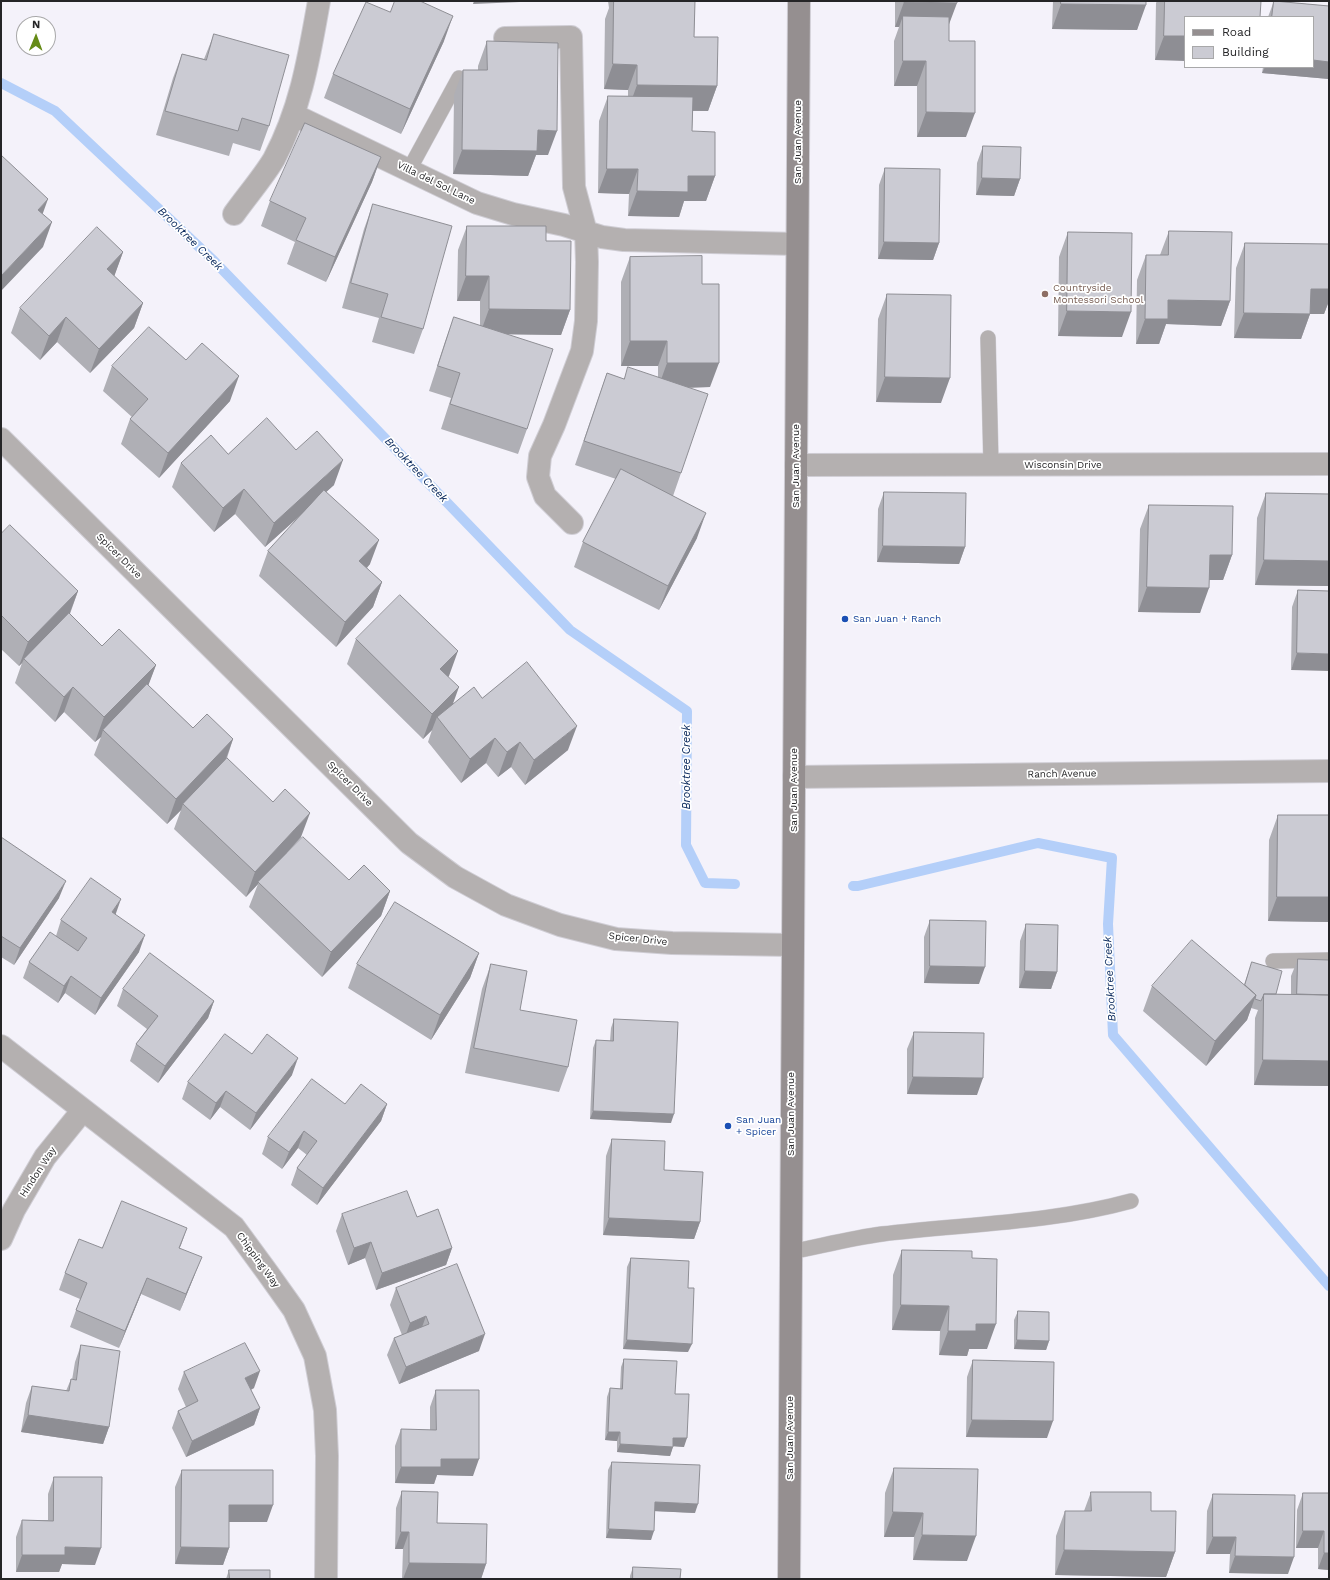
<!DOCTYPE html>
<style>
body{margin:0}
#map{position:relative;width:1330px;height:1580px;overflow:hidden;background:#f4f2fa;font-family:"Work Sans",sans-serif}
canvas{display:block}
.frame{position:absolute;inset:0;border:2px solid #252527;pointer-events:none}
.legend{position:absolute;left:1184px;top:16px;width:130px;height:52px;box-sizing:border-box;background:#fff;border:1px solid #a8a8a9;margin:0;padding:5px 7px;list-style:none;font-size:12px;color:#252527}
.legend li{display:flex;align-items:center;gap:8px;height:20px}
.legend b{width:20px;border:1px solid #a8a8a9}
.north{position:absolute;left:16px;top:16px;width:40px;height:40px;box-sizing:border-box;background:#fff;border:1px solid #a8a8a9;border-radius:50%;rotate:1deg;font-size:11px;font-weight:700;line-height:16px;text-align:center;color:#252527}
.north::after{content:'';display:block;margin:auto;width:14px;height:18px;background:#658b16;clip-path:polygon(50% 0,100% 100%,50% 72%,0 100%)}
</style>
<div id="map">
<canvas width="1330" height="1580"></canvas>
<div class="frame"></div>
<ul class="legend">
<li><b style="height:5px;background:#958f90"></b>Road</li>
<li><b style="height:11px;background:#cbcbd3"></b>Building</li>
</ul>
<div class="north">N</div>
</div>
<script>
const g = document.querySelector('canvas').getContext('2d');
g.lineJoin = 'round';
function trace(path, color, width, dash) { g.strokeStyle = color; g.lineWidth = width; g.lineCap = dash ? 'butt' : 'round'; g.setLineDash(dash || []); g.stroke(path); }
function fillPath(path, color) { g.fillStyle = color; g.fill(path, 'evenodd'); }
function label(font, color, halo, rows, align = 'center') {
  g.font = font + ' "Work Sans",sans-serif'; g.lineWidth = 3.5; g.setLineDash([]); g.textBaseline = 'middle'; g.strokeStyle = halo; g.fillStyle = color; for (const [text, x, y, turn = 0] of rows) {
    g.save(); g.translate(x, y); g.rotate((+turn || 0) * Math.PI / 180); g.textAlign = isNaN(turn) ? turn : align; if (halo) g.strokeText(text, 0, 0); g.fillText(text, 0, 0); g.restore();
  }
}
const stream = new Path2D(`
 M1 83 55 111 214 261 570 630 687 711 686 845 705 883 735 884
 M853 886H858L1038 843 1112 858 1108 924 1113 1035 1329 1286`);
const lane = new Path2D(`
 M409 170 459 78
 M988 338 991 465
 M1273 961 1329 960
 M790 1252C821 1246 852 1238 882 1234 965 1224 1051 1223 1131 1201`);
const street = new Path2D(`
 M505 38 571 37 574 187 586 232 587 262 586 321 582 351 554 425 540 456 538 477 545 496 572 523
 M294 115 477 203 513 214 564 225 602 237 624 240 797 244
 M234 214C246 197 264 176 274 159 301 108 309 57 319 1
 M1 439 409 843 455 877 506 905 560 925 616 939 672 943 792 945
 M796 465 1329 464
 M794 777 1329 771
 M1 1046 234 1227 267 1272 294 1310 315 1356 325 1410 327 1456 326 1579
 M1 1239 14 1210 45 1157 83 1110`);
const secondary = new Path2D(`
 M789 1579 799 1`);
const wall = new Path2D(`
 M608 1H695L694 37 717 86 708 111H693L692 131 715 176 706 201H684L679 217 628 216 629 194 598 193 599 121 608 96H628V90L604 89 605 19 609 8Z
 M895 1H957L949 23V41L966 137H917V86H894V41L899 27H895Z
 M1053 1H1146L1137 30 1052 29Z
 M1157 1H1261L1155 60 1156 3Z
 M1274 1 1329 6V79L1262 73 1263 67H1313V17H1268Z
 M214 34 269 126 260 151 233 143 229 156 156 135 173 78 182 54 204 59Z
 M444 41 401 134 324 98 333 74Z
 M487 41 548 155H536L528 176 453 174 454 95 463 70H478V66Z
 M983 146 1020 179 1014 196 976 195 977 163Z
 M381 157 372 182 326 282 287 264 295 242 261 226 270 201Z
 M885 168 939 243 933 260 878 259 879 185Z
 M373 204 423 329 414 354 372 342 379 318 342 308 364 229Z
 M467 226 546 241 570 310 561 335 507 334 527 429 518 454 441 429 451 398 429 391 445 342 454 317 480 326V301H457L458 250Z
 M1169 231 1230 301 1221 326 1166 324 1159 344H1136L1137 280 1146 255H1160Z
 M1068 232 1122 337 1058 336 1059 257Z
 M1245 243 1329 244V301L1324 314H1310L1301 339 1234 338 1236 268Z
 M123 252 114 276 143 303 134 328 90 373 57 342 40 360 11 333 20 308Z
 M630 257 702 284 710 387 690 388 681 473 673 496 697 538 659 610 574 567 583 542 616 479 575 465 607 373 624 379 658 377V366H621V282Z
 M887 294 941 403 876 402 878 319Z
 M112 366 230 401 159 478 121 444 130 419 132 417 103 391Z
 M296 450 334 485 326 492 370 564 367 568 382 582 373 607 336 647 259 576 268 551 304 512 265 547 235 514 214 532 172 487 181 463 228 454Z
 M884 492 965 547 959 564 877 562 878 509Z
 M1266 493 1329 494V586L1255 585 1257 518Z
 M1149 505 1232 555 1223 580H1209L1200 613 1138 612 1140 529Z
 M1 534 78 591 70 614 102 646 156 665 148 685 193 728 233 739 227 758 301 837 287 853 349 880 390 891 381 916 322 977 249 907 258 884 246 897 174 829 181 810 167 824 94 755 101 737 95 742 64 712 55 722 15 683 22 663 19 666 1 649Z
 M1298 590 1329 591 1291 670 1292 607Z
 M356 639 449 676 448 677 452 705 482 698 568 750 525 785 511 767 498 777 486 763 461 783 428 742 432 730 423 739 347 664Z
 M1278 815H1329V922L1268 921 1269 840Z
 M1 837 59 898 14 965 1 957Z
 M115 914 139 952 95 1015 65 993 58 1003 23 978 29 962 56 936 61 920Z
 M930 920 979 984 924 983V937Z
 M1026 924 1057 972 1051 989 1019 988 1020 941Z
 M479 953 470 978 431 1040 348 988 357 964Z
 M1298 959 1329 960V1086L1254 1085 1255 1018 1258 1010 1251 1008 1247 1020 1206 1066 1143 1011 1152 986 1244 985 1252 962 1276 994H1291V976Z
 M491 964 520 1010 568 1067 559 1092 465 1073 482 989Z
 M123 989 214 1001 208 1018 158 1083 130 1061 136 1044 147 1029 117 1006Z
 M614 1019 671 1123 590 1119 593 1048 596 1040 610 1041 611 1028Z
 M914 1032 977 1095 907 1094V1049Z
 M252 1054 292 1075 250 1130 220 1107 210 1120 182 1099 188 1082Z
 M345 1104H387L381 1121 317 1205 291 1185 297 1168 307 1155 298 1148 282 1169 262 1154 268 1137Z
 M612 1139 664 1170 700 1222 694 1239 603 1235 606 1156Z
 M342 1214 417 1217 452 1248 446 1265 376 1290 365 1258 348 1265 336 1231Z
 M102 1248H180L195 1274 180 1311 141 1294 119 1348 70 1327 80 1299 59 1290 65 1273Z
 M902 1250 972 1258 987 1349H969L967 1356 939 1355 940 1331 892 1330 893 1275Z
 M631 1258 688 1288V1352L623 1349 627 1267Z
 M396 1288 479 1351 399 1384 387 1355 394 1338 402 1335 390 1305Z
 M1018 1311 1049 1341 1046 1350 1014 1349V1320Z
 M81 1345 109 1427 103 1444 21 1432 26 1403 32 1386 66 1391 71 1379 72 1380 75 1362Z
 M624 1359 675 1394 684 1447 673 1446 670 1456 617 1452V1441L605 1440 607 1397 610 1388 620 1389 621 1367Z
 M973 1360 1047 1438 966 1437 967 1377Z
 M184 1372 254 1388 251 1390 260 1408 254 1425 186 1457 172 1428 178 1411 186 1407 178 1389Z
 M436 1390 473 1476 437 1475 434 1484 395 1483V1446L401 1429 430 1430V1407Z
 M612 1462 695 1513 655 1511 651 1540 606 1538 608 1470Z
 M894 1468 967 1561 913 1560 914 1537H884L885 1493Z
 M182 1470 267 1522H229V1548L223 1565 175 1564V1487Z
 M54 1477 95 1565 62 1564 59 1572H16V1537L22 1520H48V1494Z
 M402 1491 437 1523 486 1564 481 1579H402L403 1549H395L396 1508Z
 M1091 1492 1151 1511 1175 1552 1166 1577 1055 1575 1056 1536 1065 1511H1084Z
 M1303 1493H1329V1570L1318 1569V1548H1296L1297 1510Z
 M1213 1494 1288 1574 1229 1573 1230 1554H1206L1207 1511Z
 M633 1567 680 1579H630V1576Z
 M229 1570 270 1579H226Z`);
const shadedWall = new Path2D(`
 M474 1H544L473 4Z
 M904 2 957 3 948 27 903 16 899 27H895Z
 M1061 4 1146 5 1137 30 1052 29Z
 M453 16 444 41 401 134 410 109Z
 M1164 36H1185V61L1155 60Z
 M1313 60 1329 62V79L1262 73 1265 67H1313Z
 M903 61H926L917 86H894Z
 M613 64 637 65 628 90 604 89Z
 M637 85 717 86 708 111 628 110Z
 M926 112 975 113 966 137H917Z
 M538 130 557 131 548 155H536L528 176 453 174 462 150Z
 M381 157 372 182 326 282 335 257Z
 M607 169H638L629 194 598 193Z
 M688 176H715L706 201H684L679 217 628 216 637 191Z
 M982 178 1020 179 1014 196 976 195Z
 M48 199 39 224 38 210Z
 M52 222 43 247 1 291V276Z
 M884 242 939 243 933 260 878 259Z
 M123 252 114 277 107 269Z
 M466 276H489L480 301H457Z
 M1311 289H1329V301L1324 314H1302Z
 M1168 300 1230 301 1221 326 1166 324 1159 344H1136L1145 319Z
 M143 303 134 328 90 373 99 349Z
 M489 309 570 310 561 335 480 334Z
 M1067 311 1131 312 1122 337 1058 336Z
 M1244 313 1310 314 1301 339 1234 338Z
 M66 317 57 342 40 360 49 336Z
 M630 341H667L658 366H621Z
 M667 363H719L710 387 658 388Z
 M239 376 230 401 159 478 168 453Z
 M885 377 950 378 941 403 876 402Z
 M343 460 334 485 265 547 274 523Z
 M244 489 235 514 214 532 223 508Z
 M706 513 697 538 659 610 668 586Z
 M379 540 370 564 350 586 359 561Z
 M883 546 965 547 959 564 877 562Z
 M1210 555H1232L1223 580H1201Z
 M1264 560 1329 561V586L1255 585Z
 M382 582 373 607 336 647 345 622Z
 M1147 587 1209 588 1200 613 1138 612Z
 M78 591 69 615 24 659 22 663 19 666 28 642Z
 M458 651 449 676 431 694 440 669Z
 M1297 653 1329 654V671L1291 670Z
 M156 665 147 689 103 730 101 737 95 742 104 717Z
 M73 687 64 712 55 722 64 697Z
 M459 687 450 712 437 717 432 730 423 739 432 714Z
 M577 726 568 750 525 785 534 760Z
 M495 738 486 763 461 783 470 759Z
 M233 739 224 764 183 804 181 810 167 824 176 799Z
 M520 742 511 767 498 777 507 752Z
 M310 813 301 837 259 883 258 882V884L246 897 255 872Z
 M66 881 59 898 14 965 20 948Z
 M390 891 381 916 322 977 331 952Z
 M1277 897H1329V922L1268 921Z
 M121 899 115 916 112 912Z
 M145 935 139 952 95 1015 101 998Z
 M479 953 470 978 431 1040 440 1015Z
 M930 966 985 967 979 984 924 983Z
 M1025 971 1057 972 1051 989 1019 988Z
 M71 976 65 993 58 1003 64 986Z
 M1256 995 1247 1020 1206 1066 1215 1041Z
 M214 1001 208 1018 158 1083 165 1066Z
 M298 1058 292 1075 250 1130 256 1113Z
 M1263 1060 1329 1061V1086L1254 1085Z
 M913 1077 983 1078 977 1095 907 1094Z
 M226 1091 220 1107 210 1120 216 1103Z
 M387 1104 381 1121 317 1205 323 1188Z
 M593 1111 674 1114 671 1123 590 1119Z
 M304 1131 298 1148 282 1169 289 1152Z
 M609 1218 700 1222 694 1239 603 1235Z
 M187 1228 181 1245 172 1264 179 1248Z
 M371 1242 365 1258 348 1265 354 1248Z
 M452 1248 446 1265 376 1290 382 1273Z
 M202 1257 195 1274 180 1311 186 1294Z
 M147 1278 141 1294 119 1348 125 1331Z
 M901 1305 949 1306 940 1331 892 1330Z
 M426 1316 420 1333 404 1340 410 1323Z
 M976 1324H996L987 1349H969L967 1356 939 1355 948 1331Z
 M485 1334 479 1351 399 1384 406 1367Z
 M627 1340 692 1344 688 1352 623 1349Z
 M1017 1340 1049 1341 1046 1350 1014 1349Z
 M260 1371 254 1388 239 1395 245 1378Z
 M260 1408 254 1425 186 1457 192 1441Z
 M28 1415 109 1427 103 1444 21 1432Z
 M972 1420 1053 1421 1047 1438 966 1437Z
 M608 1432H620L617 1441 605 1440Z
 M673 1438H687L684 1447 670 1446Z
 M620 1444 673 1447 670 1456 617 1452Z
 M441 1459H479L473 1476 437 1475 434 1484 395 1483 401 1467Z
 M655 1502 698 1504 695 1513 652 1511Z
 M229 1505H273L267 1522H223Z
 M893 1512 923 1513 914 1537H884Z
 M609 1529 654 1531 651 1540 606 1538Z
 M1303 1531H1324L1318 1548H1296Z
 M401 1532H409L403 1549H395Z
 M922 1535 976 1536 967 1561 913 1560Z
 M1213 1537H1236L1230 1554H1206Z
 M65 1547 101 1548 95 1565 62 1564 59 1572H16L22 1555Z
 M181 1547 229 1548 223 1565 175 1564Z
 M1064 1550 1175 1552 1166 1577 1055 1575Z
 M1324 1553H1329V1570L1318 1569Z
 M1235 1556 1294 1557 1288 1574 1229 1573Z
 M409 1563 486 1564 481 1579H403Z`);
const building = new Path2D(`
 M395 1H420L453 16 410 109 333 74 366 2 390 12Z
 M614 1H695L694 37H718L717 86 637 85V65L613 64Z
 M904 1H957V3L904 2Z
 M1061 1H1146V5L1061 4Z
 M1165 1H1261L1260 17H1185V36H1164Z
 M1274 1 1329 6V62L1313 60V17H1272Z
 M903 16 949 17V41H975V113L926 112V61H903Z
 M214 34 289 55 269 126 242 118 238 131 165 111 182 54 206 60Z
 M487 41 558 43 557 131 538 130 537 151 462 150 463 70H487Z
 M608 96 693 97 692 131 715 132V176H688V192L637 191 638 169H607Z
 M305 123 381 157 335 257 296 240 306 218 270 201Z
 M983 146 1021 147 1020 179 982 178Z
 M1 155 48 199 38 210 52 222 1 276Z
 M885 168 940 169 939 243 884 242Z
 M373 204 452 226 423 329 381 317 388 294 351 283Z
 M467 226H546V241H571L570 310 489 309V276H466Z
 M97 227 123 252 107 269 143 303 99 349 66 317 49 336 20 308Z
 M1169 231 1232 232 1230 301 1168 300V319H1145L1146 255H1168Z
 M1068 232 1132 233 1131 312 1067 311Z
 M1245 243 1329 244V289H1311L1310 314 1244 313Z
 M702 256V284H719V363H667V341H630V257Z
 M887 294 951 295 950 378 885 377Z
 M454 317 553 349 527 429 450 404 460 373 438 366Z
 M149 327 186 360 202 343 239 376 168 453 130 419 148 399 112 366Z
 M628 367 708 394 681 473 584 441 607 373 624 379Z
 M267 418 296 450 317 431 343 460 274 523 244 489 223 508 181 463 211 435 228 454Z
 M621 469 706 513 668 586 583 542Z
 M324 490 379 540 359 561 382 582 345 622 268 551Z
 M884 492 966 493 965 547 883 546Z
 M1266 493 1329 494V561L1264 560Z
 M1149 505 1233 506 1232 555H1210L1209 588 1147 587Z
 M10 525 78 591 28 642 1 615V534Z
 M1298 590 1329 591V654L1297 653Z
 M400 595 458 651 440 669 459 687 432 714 356 639Z
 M69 613 102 646 119 629 156 665 104 717 73 687 64 697 24 659Z
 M527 662 577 726 534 760 520 742 507 752 495 738 470 759 437 717 474 687 482 698Z
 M147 684 193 728 207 714 233 739 176 799 103 730Z
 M227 758 273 802 285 789 310 813 255 872 183 804Z
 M1278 815H1329V897H1277Z
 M1 837 66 881 20 948 1 936Z
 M303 837 349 880 364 865 390 891 331 952 258 882Z
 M91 878 121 899 112 912 145 935 101 998 71 976 64 986 29 962 50 932 78 951 87 938 61 920Z
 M395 902 479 953 440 1015 357 964Z
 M930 920 986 921 985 967 930 966Z
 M1026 924 1058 925 1057 972 1025 971Z
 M1192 940 1256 995 1215 1041 1152 986Z
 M150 953 214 1001 165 1066 136 1044 158 1016 123 989Z
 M1298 959 1329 960V995L1297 994Z
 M1252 962 1282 971 1276 994H1264L1261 1001 1255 999 1256 995 1245 985Z
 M491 964 527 971 520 1010 577 1020 568 1067 474 1048Z
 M1264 994 1329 995V1061L1263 1060Z
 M614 1019 678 1022 674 1114 593 1111 596 1040 613 1041Z
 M914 1032 984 1033 983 1078 913 1077Z
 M225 1034 252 1054 267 1034 298 1058 256 1113 226 1091 216 1103 188 1082Z
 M312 1079 345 1104 361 1084 387 1104 323 1188 297 1168 317 1141 304 1131 289 1152 268 1137Z
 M612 1139 665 1141 664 1170 703 1172 700 1222 609 1218Z
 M407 1191 417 1217 438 1209 452 1248 382 1273 371 1242 354 1248 342 1214Z
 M122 1201 187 1228 179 1248 202 1257 186 1294 147 1278 125 1331 76 1310 87 1283 65 1273 79 1239 102 1248Z
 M902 1250 972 1251V1258L997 1259 996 1324H976V1331H948L949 1306 901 1305Z
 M631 1258 689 1261 688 1288H694L692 1344 627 1340Z
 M457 1264 485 1334 406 1367 394 1338 429 1324 426 1316 410 1323 396 1288Z
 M1018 1311 1049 1312V1341L1017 1340Z
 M245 1343 260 1371 245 1378 260 1408 192 1441 178 1411 198 1401 184 1372Z
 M81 1345 120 1351 109 1427 28 1415 32 1386 69 1391 71 1379 76 1380Z
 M624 1359 677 1361 675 1394H689L687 1438H673V1447L620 1444V1432H608L610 1388 622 1389Z
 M973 1360 1054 1362 1053 1421 972 1420Z
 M436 1390H479V1459H441V1467H401V1429L436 1430Z
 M612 1462 700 1465 698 1504 655 1502 654 1531 609 1529Z
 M894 1468 978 1469 976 1536 922 1535 923 1513 893 1512Z
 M182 1470H273V1505H229V1548L181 1547Z
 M54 1477H102L101 1548 65 1547V1555H22V1520L53 1521Z
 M402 1491 438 1492 437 1523 487 1524 486 1564 409 1563V1532H401Z
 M1091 1492H1151V1511H1176L1175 1552 1064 1550 1065 1511H1091Z
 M1303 1493H1329V1553H1324V1531H1303Z
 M1213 1494 1295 1495 1294 1557 1235 1556 1236 1537H1213Z
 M633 1567 681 1569 680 1579H633Z
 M229 1570H270V1579H230Z`);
const markers = [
 [1045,294,4,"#8d6e63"],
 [845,619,4,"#1a4fb4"],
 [728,1126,4,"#1a4fb4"]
];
const streetNames = [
 ["San Juan Avenue",798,142,-90],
 ["Villa del Sol Lane",436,183,26],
 ["Wisconsin Drive",1063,465],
 ["San Juan Avenue",796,466,-90],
 ["Spicer Drive",119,556,45],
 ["Ranch Avenue",1062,774,-1],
 ["Spicer Drive",350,784,45],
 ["San Juan Avenue",794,790,-90],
 ["Spicer Drive",638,939,6],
 ["San Juan Avenue",791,1114,-90],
 ["Hindon Way",38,1172,-57],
 ["Chipping Way",258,1260,54],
 ["San Juan Avenue",790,1438,-90]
];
const educationNames = [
 ["Countryside",1053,288],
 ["Montessori School",1053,300]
];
const transitNames = [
 ["San Juan + Ranch",853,619],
 ["San Juan",736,1120],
 ["+ Spicer",736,1132]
];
const waterNames = [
 ["Brooktree Creek",190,239,44],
 ["Brooktree Creek",416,470,46],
 ["Brooktree Creek",687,767,-90],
 ["Brooktree Creek",1110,979,-93]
];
trace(stream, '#b4cff9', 10);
trace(lane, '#cfcdd4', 16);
trace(street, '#cfcdd4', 24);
trace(secondary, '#cfcdd4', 24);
trace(lane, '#b4b0b0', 15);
trace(street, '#b4b0b0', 22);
trace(secondary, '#958f90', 22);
fillPath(wall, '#afafb5');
fillPath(shadedWall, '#8e8e94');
fillPath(building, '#cbcbd3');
trace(building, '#8e8e94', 1);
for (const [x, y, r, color] of markers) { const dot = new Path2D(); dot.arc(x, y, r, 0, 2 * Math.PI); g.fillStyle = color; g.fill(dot); trace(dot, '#fff', 1.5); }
label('10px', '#252527', '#fff', streetNames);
label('10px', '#785e54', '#fff', educationNames, 'left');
label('10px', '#164399', '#fff', transitNames, 'left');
label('italic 11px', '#0f2e60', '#fff', waterNames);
</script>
